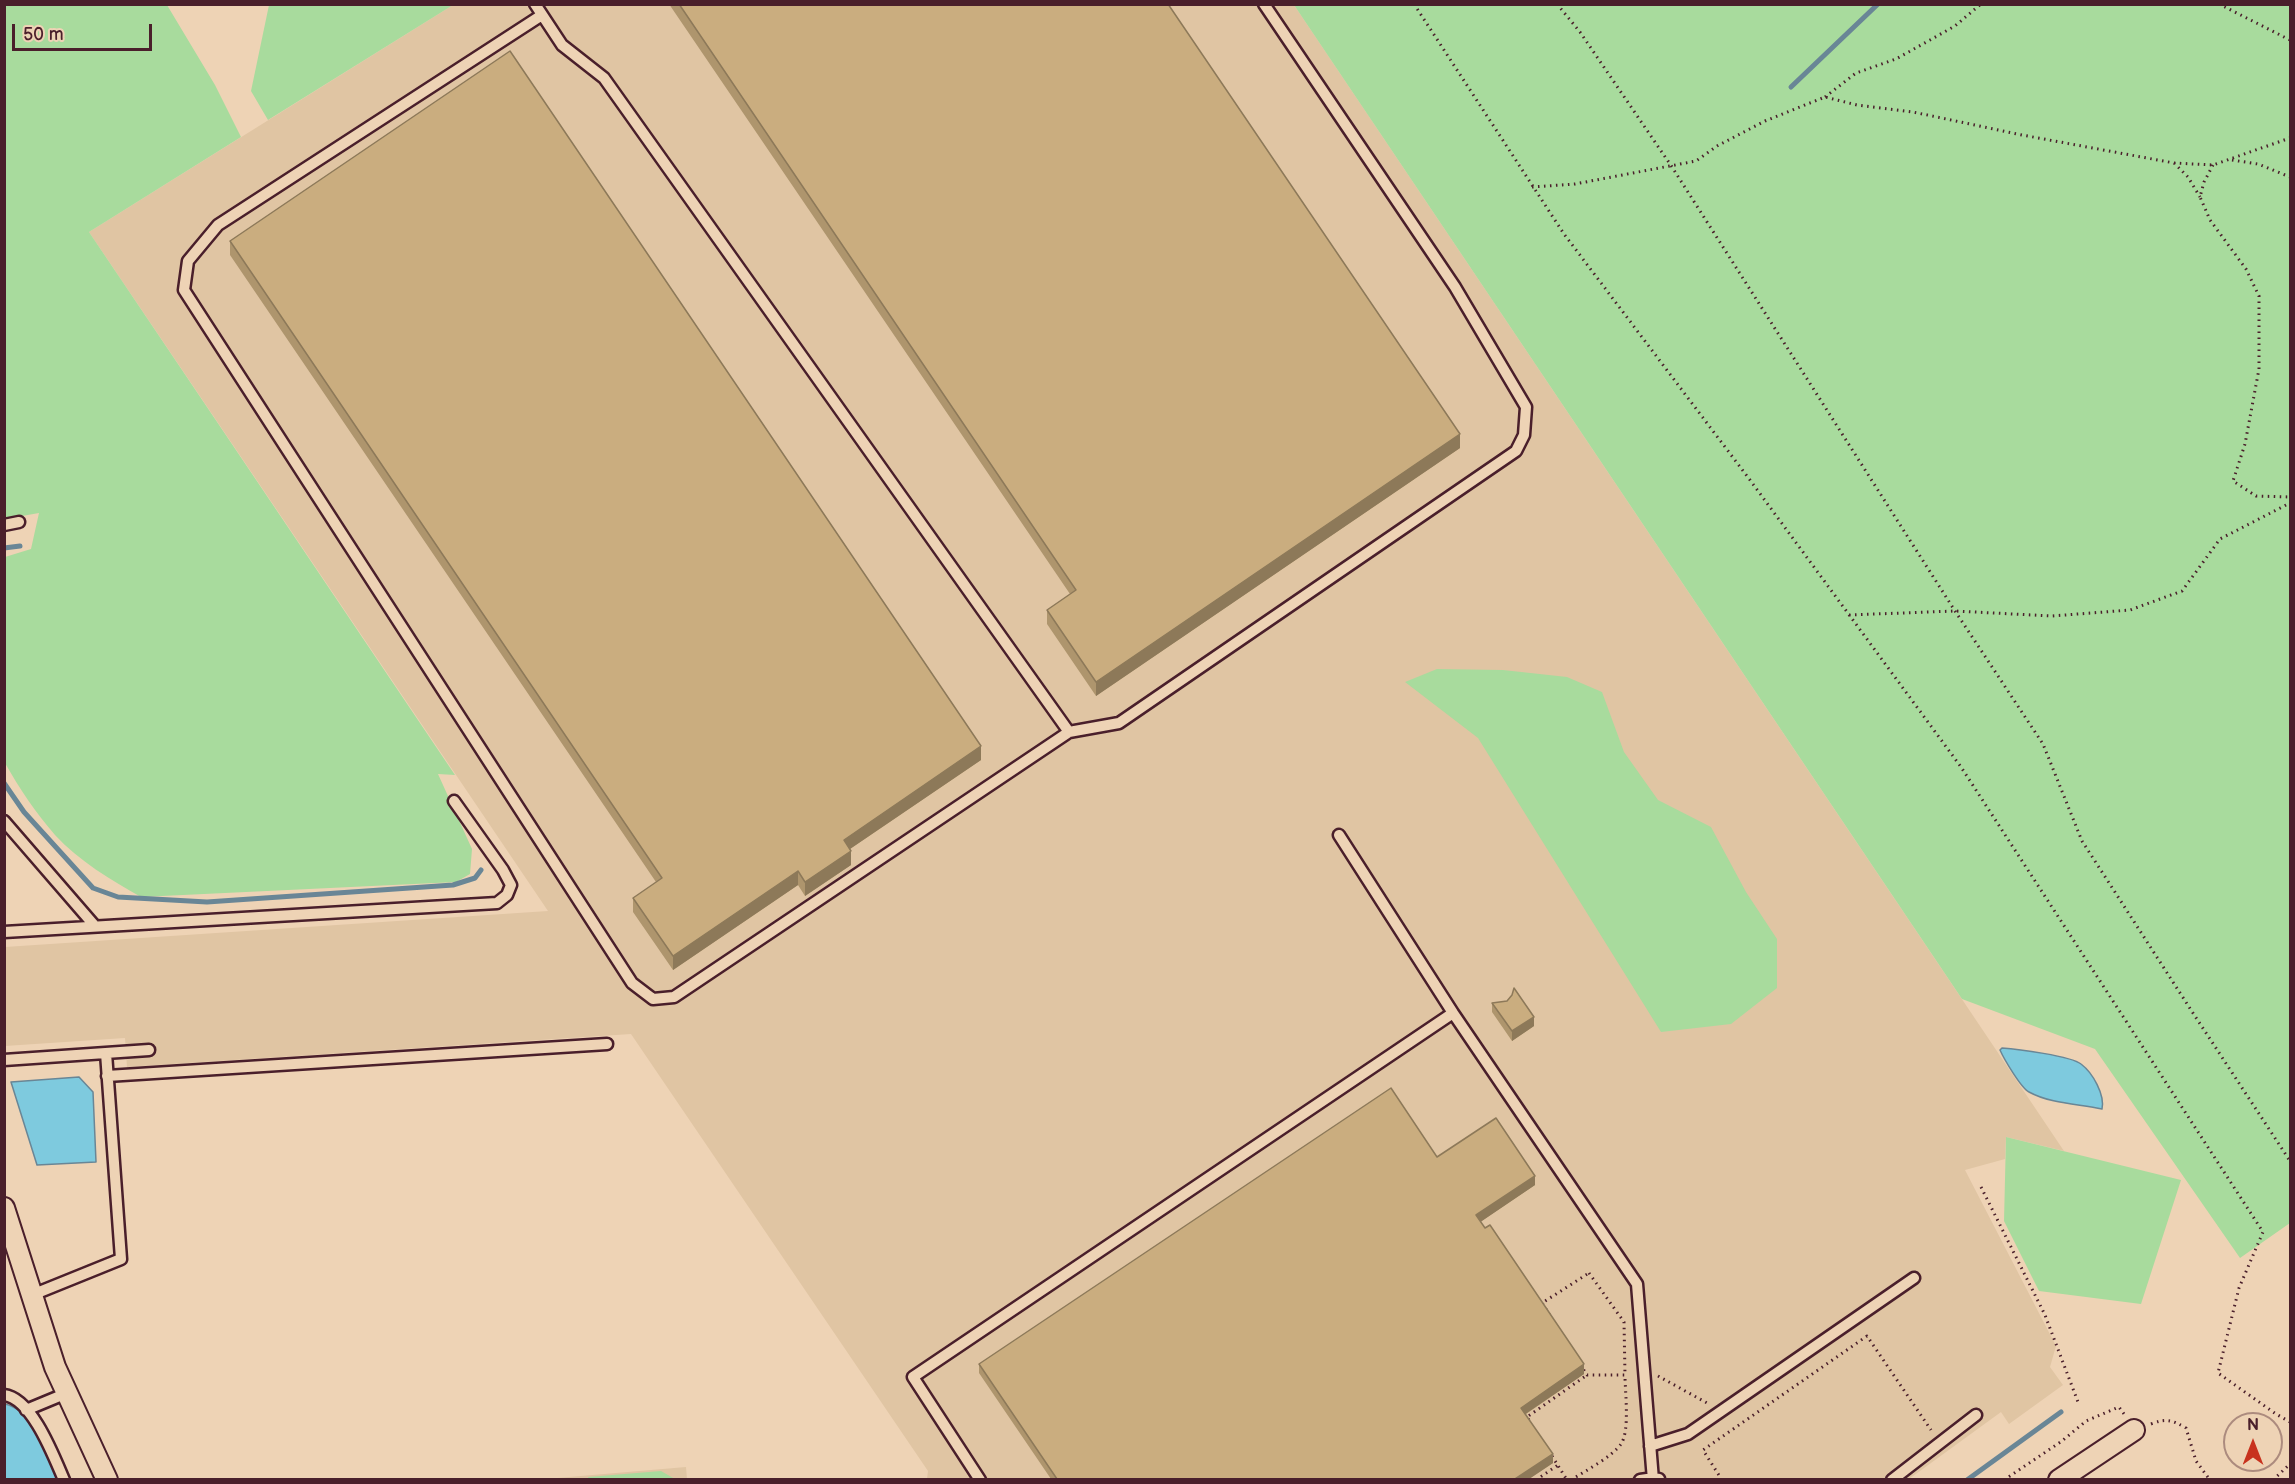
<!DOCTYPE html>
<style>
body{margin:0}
#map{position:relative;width:2295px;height:1484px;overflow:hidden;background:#eed3b5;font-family:"Balsamiq Sans",sans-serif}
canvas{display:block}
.frame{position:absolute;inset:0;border:6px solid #4a1f2b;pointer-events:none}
.north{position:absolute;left:2223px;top:1412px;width:60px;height:60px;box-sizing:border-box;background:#eed3b5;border:2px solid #ac8b7e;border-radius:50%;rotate:0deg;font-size:16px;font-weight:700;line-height:24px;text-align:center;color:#4a1f2b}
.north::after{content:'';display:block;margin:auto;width:21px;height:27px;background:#c8321e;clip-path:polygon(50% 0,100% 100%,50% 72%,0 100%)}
.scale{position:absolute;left:12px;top:24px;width:140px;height:27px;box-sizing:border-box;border:3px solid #4a1f2b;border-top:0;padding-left:8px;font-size:18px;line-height:21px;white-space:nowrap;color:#4a1f2b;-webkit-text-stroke:4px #eed3b5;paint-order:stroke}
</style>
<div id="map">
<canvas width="2295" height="1484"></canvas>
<div class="frame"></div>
<div class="north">N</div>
<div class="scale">50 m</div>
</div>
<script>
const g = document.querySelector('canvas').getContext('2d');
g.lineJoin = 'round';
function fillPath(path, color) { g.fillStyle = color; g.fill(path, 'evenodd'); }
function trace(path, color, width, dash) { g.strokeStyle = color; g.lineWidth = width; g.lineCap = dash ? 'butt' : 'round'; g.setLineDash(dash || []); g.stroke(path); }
const built = new Path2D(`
 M453 5H1294L2064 1151 2006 1137 2005 1159 1965 1170 2056 1346 2050 1367 2063 1385 2009 1424 2001 1412 1909 1479H927L928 1471 631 1034 127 1067 125 1038 5 1046V947L548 911 89 232Z
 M686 1467 687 1479 534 1480Z`);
const green = new Path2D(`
 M5 5H167L215 85 241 137 89 232 455 775 438 774 472 849 470 874 456 882 141 897C111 880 79 861 55 835 36 813 19 788 5 763V557L31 549 39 513 5 519Z
 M269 5V4L453 5 268 120 251 91Z
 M1294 5H2290V1223L2240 1258 2095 1049 1962 999Z
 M1437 669 1503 670 1567 677 1602 692 1624 752 1658 800 1711 827 1746 892 1777 939V988L1731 1024 1661 1032 1478 738 1405 682Z
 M2006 1137 2181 1180 2141 1304 2039 1291 2004 1221Z
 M661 1471 675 1479H589L588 1477Z`);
const water = new Path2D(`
 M2002 1048C2017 1049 2071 1056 2081 1064 2093 1073 2105 1095 2102 1109 2079 1104 2051 1104 2029 1092 2021 1088 2004 1059 2000 1050Z
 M79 1077 93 1092 96 1162 37 1165 11 1082Z
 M5 1404C35 1411 47 1454 60 1479L5 1480Z`);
const stream = new Path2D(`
 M1791 87 1878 4
 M4 548 20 546
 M4 783 24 812 93 888 118 897 207 902 453 885 475 878 481 870
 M1967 1480 2061 1412`);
const path = new Path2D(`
 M1414 4 1564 234 1750 480 1961 767 2263 1232 2239 1288 2218 1373 2276 1414 2290 1422
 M1557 4 1580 32 1672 167 1955 611 2043 744 2082 841 2191 1010 2290 1161
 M2219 4 2290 40
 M1825 97 1856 73 1896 59 1955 26 1981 4
 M2232 160 2258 164 2290 177
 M2174 163 2188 177 2200 197
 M2213 165 2204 182 2200 197 2210 220 2246 269 2259 296V369L2245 444 2233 481 2256 496 2290 497
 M1532 187 1575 184 1696 161 1717 146 1765 121 1825 97 1857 105 1913 112 2022 135 2174 163 2213 165 2290 138
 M1849 615 1955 611 2052 616 2130 610 2182 591 2220 539 2290 503
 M1981 1187 2045 1315 2078 1402
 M1589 1273 1624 1322 1625 1375H1587L1542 1303Z
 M1658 1376 1707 1403
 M1529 1420 1527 1417 1587 1375
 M2151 1424C2166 1418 2172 1420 2186 1428L2196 1461 2210 1480
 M1552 1456 1567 1480
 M1536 1480 1558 1465
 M1571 1480C1585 1471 1612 1457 1621 1444 1630 1431 1625 1392 1625 1375
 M1722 1480 1703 1450 1867 1336 1931 1430
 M2004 1480 2062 1441 2086 1421 2119 1407 2124 1414
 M2273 1480 2290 1464`);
const lane = new Path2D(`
 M535 4 562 45 604 78 1069 732
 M542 15 218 225 188 261 184 290 632 983 653 999 674 997 1069 732 1119 723 1516 451 1524 435 1526 407 1455 287 1264 4
 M4 525 19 522
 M4 821 94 925
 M1339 835 1453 1013 1637 1284 1653 1480
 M4 932 497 903 507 895 511 885 503 870 454 801
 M4 1060 149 1050
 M107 1076 607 1044
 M32 1295 121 1259 106 1053
 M4 1395C32 1398 54 1457 64 1480
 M26 1410 67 1393
 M1650 1446 1688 1434 1914 1278
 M980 1480 913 1377 1453 1013
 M1640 1480 1654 1478 1659 1479
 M1892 1480 1976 1415`);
const street = new Path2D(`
 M4 1208 55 1367 107 1480
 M2059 1480 2134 1430`);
const wall = new Path2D(`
 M669 4H1168L1460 448 1096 696 1047 624V610L1070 594Z
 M230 241 981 760 850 849 851 865 805 896 798 885 673 970 633 912V898L656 882 230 255Z
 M1492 1003 1534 1026 1512 1041 1492 1012Z
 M1437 1157 1535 1185 1480 1222 1584 1374 1526 1414 1553 1463 1529 1479H1051L979 1373V1364Z`);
const shadedWall = new Path2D(`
 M1460 434V448L1096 696V682Z
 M981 746V760L844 853V840Z
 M851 851V865L805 896V882Z
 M798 871V885L673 970V956Z
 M1534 1017V1026L1512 1041V1031Z
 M1535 1176V1185L1476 1225V1215Z
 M1584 1364V1374L1521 1417V1408Z
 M1553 1454V1463L1529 1479H1515Z`);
const building = new Path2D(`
 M679 4H1168L1460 434 1096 682 1047 610 1076 590Z
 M510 51 981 746 844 840 851 851 805 882 798 871 673 956 633 898 662 878 230 241Z
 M1514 988 1534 1017 1512 1031 1492 1003 1507 1001 1512 995Z
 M1391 1088 1437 1157 1496 1118 1535 1176 1476 1215 1485 1228 1490 1225 1584 1364 1521 1408 1553 1454 1515 1479H1057L979 1364Z`);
fillPath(built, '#e0c5a3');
fillPath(green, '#a8db9d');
fillPath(water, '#7ecade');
trace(water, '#698696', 1.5);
trace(stream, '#698696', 5);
trace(lane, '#4a1f2b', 15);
trace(street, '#4a1f2b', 24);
trace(path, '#4a1f2b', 3, [1.5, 4.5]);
trace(lane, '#eed3b5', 10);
trace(street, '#eed3b5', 20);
fillPath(wall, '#ae956d');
fillPath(shadedWall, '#8d7959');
fillPath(building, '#caad7f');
trace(building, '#8d7959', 1.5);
</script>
